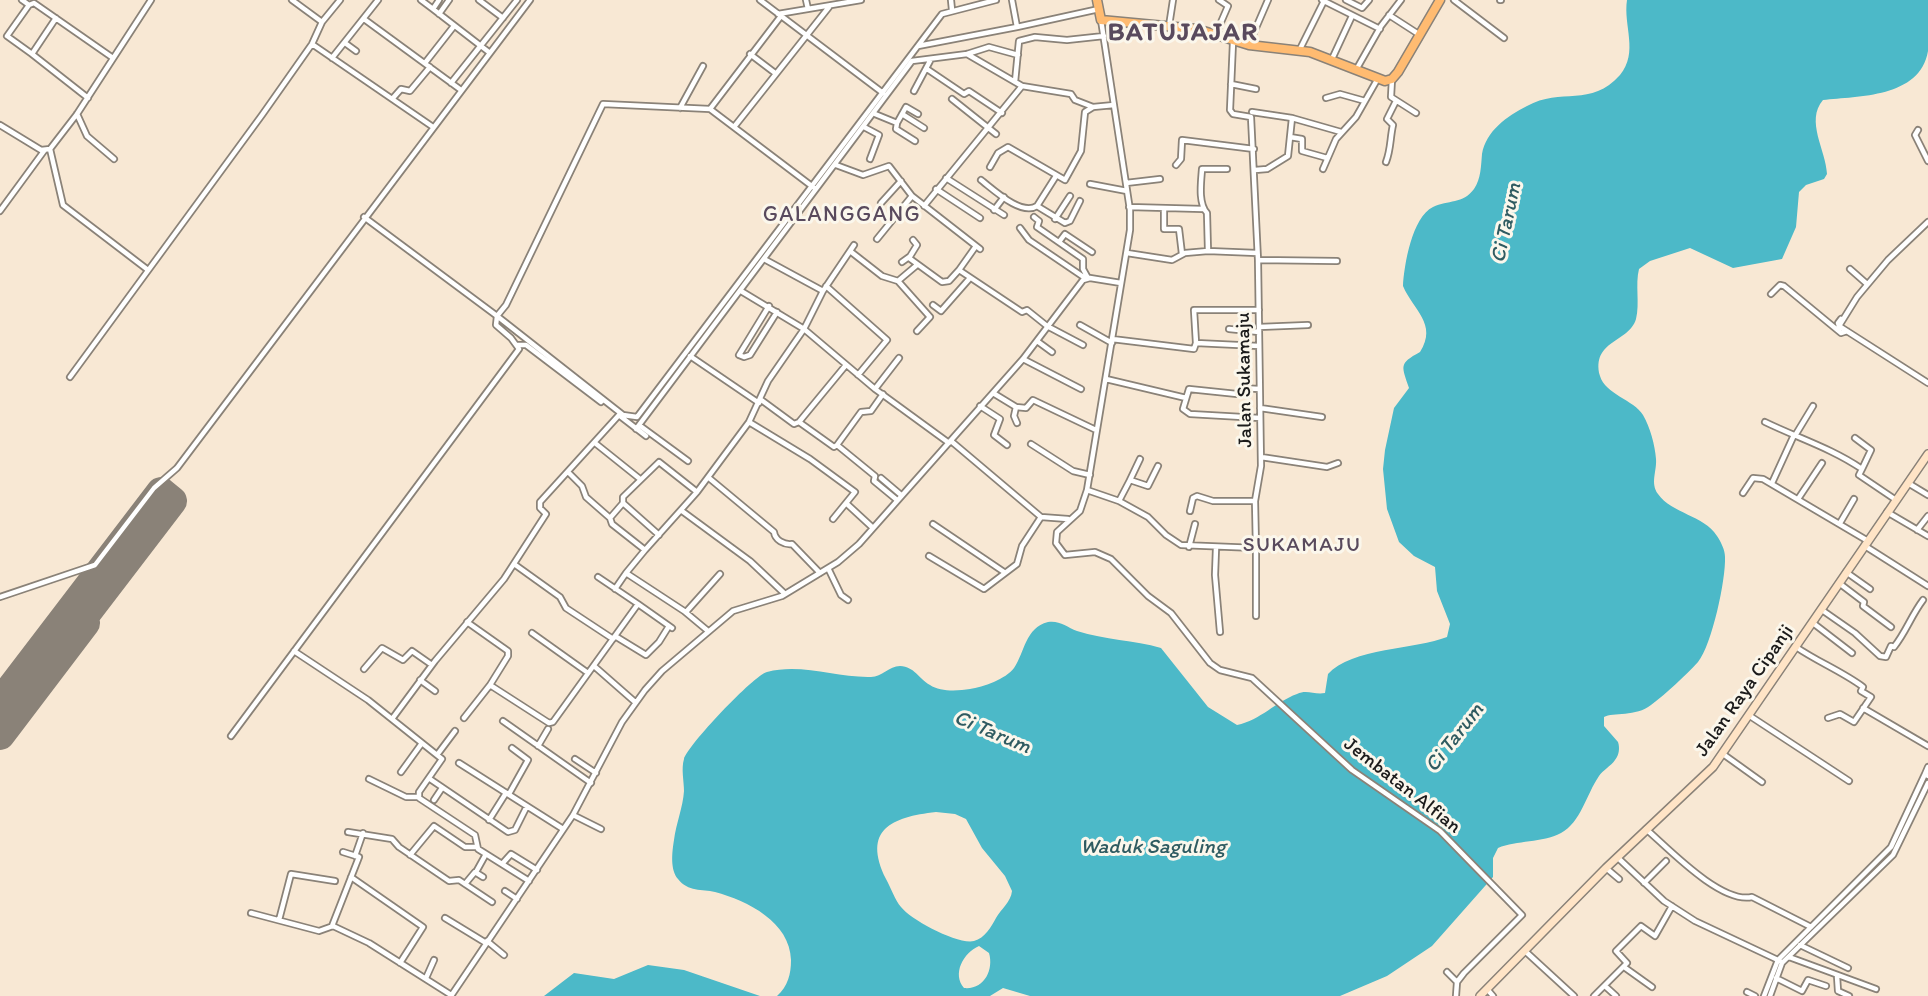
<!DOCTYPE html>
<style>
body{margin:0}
canvas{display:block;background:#f8e8d4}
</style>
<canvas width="1928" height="996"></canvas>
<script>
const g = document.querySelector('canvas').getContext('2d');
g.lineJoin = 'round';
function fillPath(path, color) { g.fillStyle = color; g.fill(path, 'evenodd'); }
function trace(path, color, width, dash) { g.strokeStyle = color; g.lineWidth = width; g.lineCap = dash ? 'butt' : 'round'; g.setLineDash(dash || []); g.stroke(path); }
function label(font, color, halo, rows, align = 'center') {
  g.font = font + ' Itim,sans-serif'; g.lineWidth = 6; g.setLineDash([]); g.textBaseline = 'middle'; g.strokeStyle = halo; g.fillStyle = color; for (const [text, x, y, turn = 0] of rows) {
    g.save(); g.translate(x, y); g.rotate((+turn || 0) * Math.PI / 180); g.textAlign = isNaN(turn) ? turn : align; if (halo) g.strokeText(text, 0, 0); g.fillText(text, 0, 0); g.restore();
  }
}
const water = new Path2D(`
 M1627 0H1928C1928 16 1928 35 1928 51 1920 98 1858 96 1823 100 1805 121 1826 150 1827 174L1824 179 1806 185 1799 192 1796 227 1782 259 1733 268 1690 248 1650 261 1639 269C1635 285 1640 303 1636 319 1629 343 1591 340 1600 376 1605 394 1634 400 1643 415 1650 427 1655 445 1656 459 1657 471 1650 483 1658 494 1672 514 1704 515 1717 536 1721 542 1725 550 1725 557 1726 579 1712 645 1698 662 1685 676 1667 693 1651 705 1636 717 1613 712 1604 717V726L1618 742C1620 748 1619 755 1615 760 1611 766 1603 770 1599 776 1586 795 1581 822 1561 833 1542 843 1517 840 1498 848L1493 858V877L1432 946 1387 976 1340 996H1030L1003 988 990 996H777C788 986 791 974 791 960 790 922 748 901 715 892 702 889 688 892 678 879 670 870 672 852 674 840 676 824 683 807 684 791 684 781 681 769 684 759 687 746 754 675 767 672 802 663 837 678 871 677 882 677 889 666 900 666 915 667 918 678 930 685 940 692 958 691 970 689 983 687 1006 679 1014 668 1025 652 1025 628 1048 622 1059 620 1067 627 1077 631 1105 640 1134 640 1161 648L1208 707 1237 725C1261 720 1275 702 1297 694 1307 689 1314 695 1325 693L1328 674C1351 648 1417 649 1447 637L1450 624 1437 591 1435 567 1414 556 1399 542 1387 509 1383 469 1385 450 1394 408 1409 388C1402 366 1398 364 1420 352 1438 324 1413 310 1403 286 1404 266 1412 217 1433 207 1448 200 1463 204 1474 189 1481 179 1481 165 1482 154 1486 131 1507 116 1527 106 1561 87 1591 108 1620 75 1639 52 1623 26 1627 0ZM936 812 955 814 966 819 982 848 1005 876 1012 891C1011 902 1001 909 996 918 991 927 985 938 974 941 958 945 911 920 901 907 895 900 891 888 886 879 862 830 891 817 936 812ZM979 946 989 953C994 970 984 990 964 988 952 974 963 953 979 946Z
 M648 965 684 970 760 996H544L574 973 614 979Z`);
const runway = new Path2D(`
 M0 703 161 492 172 501 81 620 85 623 0 735`);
const street = new Path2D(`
 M22 0 29 5 34 3 113 58
 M292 0 322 22
 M421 0 433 9
 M439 0 433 9 490 53
 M479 0 503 18
 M760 0 883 93
 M806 0 808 9
 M951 0 952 10
 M1322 0 1380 29
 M1346 0 1362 8 1369 0
 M1454 0 1504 38
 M1500 0H1501
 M29 5 7 36 32 54
 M439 14 449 0
 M778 14 861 0
 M1389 15 1420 35
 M56 18 32 54 88 98
 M364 19 461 90
 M1101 20 1130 210V230L1087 490 1080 511 1057 532 1056 543 1065 555 1095 552 1111 559 1148 596 1171 613 1210 663 1220 670 1252 678 1352 770 1440 831 1522 915 1464 973 1457 982 1456 996
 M1169 26 1173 0
 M1017 27 1099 9
 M1215 36 1228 6 1219 0
 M345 43 356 51
 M312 44 433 127
 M1249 44 1268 0
 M918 46 1017 27 1012 0
 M1299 51 1324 1
 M750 54 775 73
 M967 54 1022 86 1071 94 1075 100 1093 107
 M332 58 378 0
 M1332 59 1352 16
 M425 63 454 26
 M927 69 964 94 969 91 1002 113
 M1356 70 1381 26 1401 0
 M1392 79 1391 97 1416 113
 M1015 82 1019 41 1035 37 1067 40 1104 36
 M451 83 517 0
 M1231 84 1256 89
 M914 91 931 59
 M393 98 401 89 410 91 430 67
 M1326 98 1340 94 1365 101
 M952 99 996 134
 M680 108 703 66
 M710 109 781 16
 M1252 112 1292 118 1341 132
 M77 114 87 136 114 159
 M875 114 897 123 906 107 918 114
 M902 114 924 128
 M897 123 896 129 915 141
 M0 125 41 150 50 149 77 114 151 0
 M734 127 829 7
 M864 127 879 135 870 159
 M1918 130 1915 135 1928 161
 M1290 137 1302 139V151L1327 158
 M50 149 63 205 148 270
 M1386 162C1391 149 1390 138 1393 125L1387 119 1396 101
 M836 165 863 175 889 166 912 196 980 249
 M1176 165 1181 159 1182 140 1254 149
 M990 167 998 153 1008 147 1065 180 1081 151 1085 112 1093 107 1114 105
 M1323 169 1336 139 1356 117 1377 80
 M1255 170 1267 169 1288 156 1292 118
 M946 178 1004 215
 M981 180C994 190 1021 216 1037 206L1065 223 1070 221 1080 201
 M1126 183 1160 179
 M1090 184 1127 191
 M813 187 710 109 603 104 506 305 497 316 623 415 637 417 942 14 996 0
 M936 189 980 218
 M881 203 901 181
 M924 206 1022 86
 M1037 206 1056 176
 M1129 207 1203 209
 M1164 209V229H1179L1182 254
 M994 210 1004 197
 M0 211 44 151
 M1034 217 1039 221 1037 227 1083 259V269L1088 278
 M1055 219 1070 196
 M1020 228 1029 240 1085 278
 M877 239 912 196
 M913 240 917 245 909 258 942 282 949 281 959 270 1022 312 1027 310 1047 326 1083 345
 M1059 242 1065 234 1092 252
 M850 251 882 276 898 281 930 317 917 331
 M1208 251 1207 213C1198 203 1201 183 1202 169H1227
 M1127 253 1172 260 1185 253 1208 251 1257 253
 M764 259 823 291
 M1258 260 1337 261
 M902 262 909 257
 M1850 269 1867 284
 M959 270 976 246
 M898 281 917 265
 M826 286 887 340 858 375
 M741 291 804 329 875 389 949 443
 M1771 294 1780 285 1784 286 1841 333 1847 331
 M933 305 941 311 970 278
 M769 306 739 355 744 357 750 355 777 312
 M1841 319 1838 323 1839 326 1928 383
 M1080 325 1112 343
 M1839 326 1857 297 1888 260 1928 222
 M1259 327 1308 325
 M1229 329 1259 332
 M1112 339 1194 349 1196 343 1259 346
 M1037 341 1052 352
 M1196 343 1194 310H1259
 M517 345H526L601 402
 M690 356 759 403
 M1023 359 1081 389
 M70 377 262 115 312 44 322 22 340 0
 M1106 379 1186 398
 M875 389 899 358
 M1259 389 1241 388 1237 394 1189 389 1183 409 1190 414 1260 418
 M993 393 1016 407 1026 408 1033 400 1096 430
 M760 399 794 424 799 422 834 447 837 445 875 476 874 481 897 500
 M980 406 1000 419 994 435 1007 445
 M1016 407 1014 416 1017 423
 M1260 408 1322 417
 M620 416 646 436
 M749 422 810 459 855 492 833 519
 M799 422 846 365
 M1765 422C1798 438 1831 448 1862 469L1859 475 1896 500
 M639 425 688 461
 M636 429 912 61 967 54 989 47 1018 55
 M1796 434 1813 406
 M1855 438 1871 450 1862 469
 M951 441 1041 517 1068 519
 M595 443 640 479
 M1031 444 1073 471 1090 475
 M837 445 861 412 871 411 883 394
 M1261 457 1327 467 1338 463
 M569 473 582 486 586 497 610 518 612 524 645 550 626 573 684 611 708 631
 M709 478 774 532C775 540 784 545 792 544L820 573
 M881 478 901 495
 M1130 480 1140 459
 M1772 483 1794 435
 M1908 483 1928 495
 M1087 490 1119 501 1148 517 1166 535 1181 545 1256 548 1255 501 1261 466 1258 260 1251 117 1233 114 1230 110 1233 42
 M1743 493 1753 478 1763 479 1868 541
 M1798 499 1822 463
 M1119 501 1130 480 1148 486 1158 466
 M623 503 659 535
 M847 504 873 528
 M682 511 750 561 785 594
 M1190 511 1193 498 1197 496 1213 501H1255
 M1887 512 1928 536
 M610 518 623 503V497L659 462 697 492 749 422 768 381 804 329 823 291 854 245
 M1840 523 1854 499
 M933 524 1004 572
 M1917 530 1928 516
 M1865 546 1928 586
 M1189 547 1195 524
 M1216 548 1215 575 1220 632
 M1256 548V616
 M645 550 697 492
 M929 556 984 589 1017 564 1022 546 1041 517
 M514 564 560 597 566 608 613 639
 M828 568 841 595 848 600
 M1846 572 1870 589
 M598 577 638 604
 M1839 583 1864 602 1863 606 1891 627
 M615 589 626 573
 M0 597 95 565 154 488 177 468 530 0
 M1822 610 1855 633 1880 656 1886 657 1891 646 1894 647C1906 632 1911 616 1923 600
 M686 612 720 574
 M467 622 508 651V656L490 685 549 723 553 722 638 604 672 628
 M1813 623 1852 653
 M532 633 588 673
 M615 636 646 655 659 642 669 626
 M1796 647C1818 662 1843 672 1863 687L1861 691 1871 697 1854 722 1840 714 1828 718
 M294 651 368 700 442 759 419 792V798L475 835 478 849 529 881
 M594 666 635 702
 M364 669 382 648 403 660 412 651 432 665
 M420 680 435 691
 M1863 708 1928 746
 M1750 716 1849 781
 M464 718 490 685
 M392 719 435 661 504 579 546 514 540 508V502L619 415
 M503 721 591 783
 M231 736 519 349 511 338 496 325 497 316 364 217
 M538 746 548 729
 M1723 754 1762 782
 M437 755 455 731
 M575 759 596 773
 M459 763 563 829
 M1928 767 1925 774 1928 776
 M401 772 422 743
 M369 779 406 797H418
 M430 779 508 832 515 830 527 806
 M509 794 528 760 512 748
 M434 800 442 788
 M573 815 601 829
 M489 820 506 793
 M1646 829C1669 849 1721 904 1752 897L1811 927
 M348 832 392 839 399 847 449 881 459 880 492 902
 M410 855 434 826 465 847H477
 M355 856 363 833
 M1617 857 1664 901 1695 921 1780 961
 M502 864 511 854 537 870
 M1606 868 1619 879
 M476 872 486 854
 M351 877 423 927 400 963
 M1644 883 1666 861
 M465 884 475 872 483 877
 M505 891 517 899
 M251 913 319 931 333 926 369 943 451 995
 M445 918 486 943
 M279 920 291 874 335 881
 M332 926 359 857 343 852
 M487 941 504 955
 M1800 945 1848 968
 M1525 951 1574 996
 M1789 957 1876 989
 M1624 967 1652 987
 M1447 972 1457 982
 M1837 976 1838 991 1849 996
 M426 978 434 960
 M1776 978 1802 991 1808 980 1826 986
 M1605 986 1616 996
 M1487 989 1493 996
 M1747 992 1755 996
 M451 996 573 815 622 722 645 690 662 671 733 611 782 596 838 562 859 544 1023 359 1083 280 1090 278 1121 283
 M1594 996 1627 963 1616 951 1641 926 1655 936 1672 906
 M1764 996 1778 960 1891 847 1925 774
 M1770 996 1782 963 1893 855 1928 783`);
const secondary = new Path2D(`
 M1480 996 1606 868 1713 767 1928 454`);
const highway = new Path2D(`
 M1097 0 1101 20 1197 29 1249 45 1310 52 1385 81 1392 79 1398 72 1440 0`);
const streetNames = [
 ["Jalan Sukamaju",1245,380,-91],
 ["Jalan Raya Cipanji",1745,691,-55],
 ["Jembatan Alfian",1402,786,38]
];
const waterNames = [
 ["Ci Tarum",1507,223,-78],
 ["Ci Tarum",992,733,23],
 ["Ci Tarum",1455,738,-52],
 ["Waduk Saguling",1153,848]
];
const neighbourhoodNames = [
 ["SUKAMAJU",1302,546]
];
const quarterNames = [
 ["GALANGGANG",842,215]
];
const districtNames = [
 ["BATUJAJAR",1183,33]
];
fillPath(water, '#4cb9c8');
trace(runway, '#8a8278', 30);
trace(street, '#8a8278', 8);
trace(secondary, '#8a8278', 10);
trace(highway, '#8a8278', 11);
trace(street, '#fff', 4.5);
trace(secondary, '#ffe4c6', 7);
trace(highway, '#ffbb71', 8);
label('20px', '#1c1c1c', '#fbf7ec', streetNames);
label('italic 21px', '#2f5b61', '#fbf7ec', waterNames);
g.letterSpacing = '1.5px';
label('21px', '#594a5d', '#fbf7ec', neighbourhoodNames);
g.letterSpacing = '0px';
g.letterSpacing = '1.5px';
label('22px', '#594a5d', '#fbf7ec', quarterNames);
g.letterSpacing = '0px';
g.letterSpacing = '1.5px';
label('bold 26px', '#594a5d', '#fbf7ec', districtNames);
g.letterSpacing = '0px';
</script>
